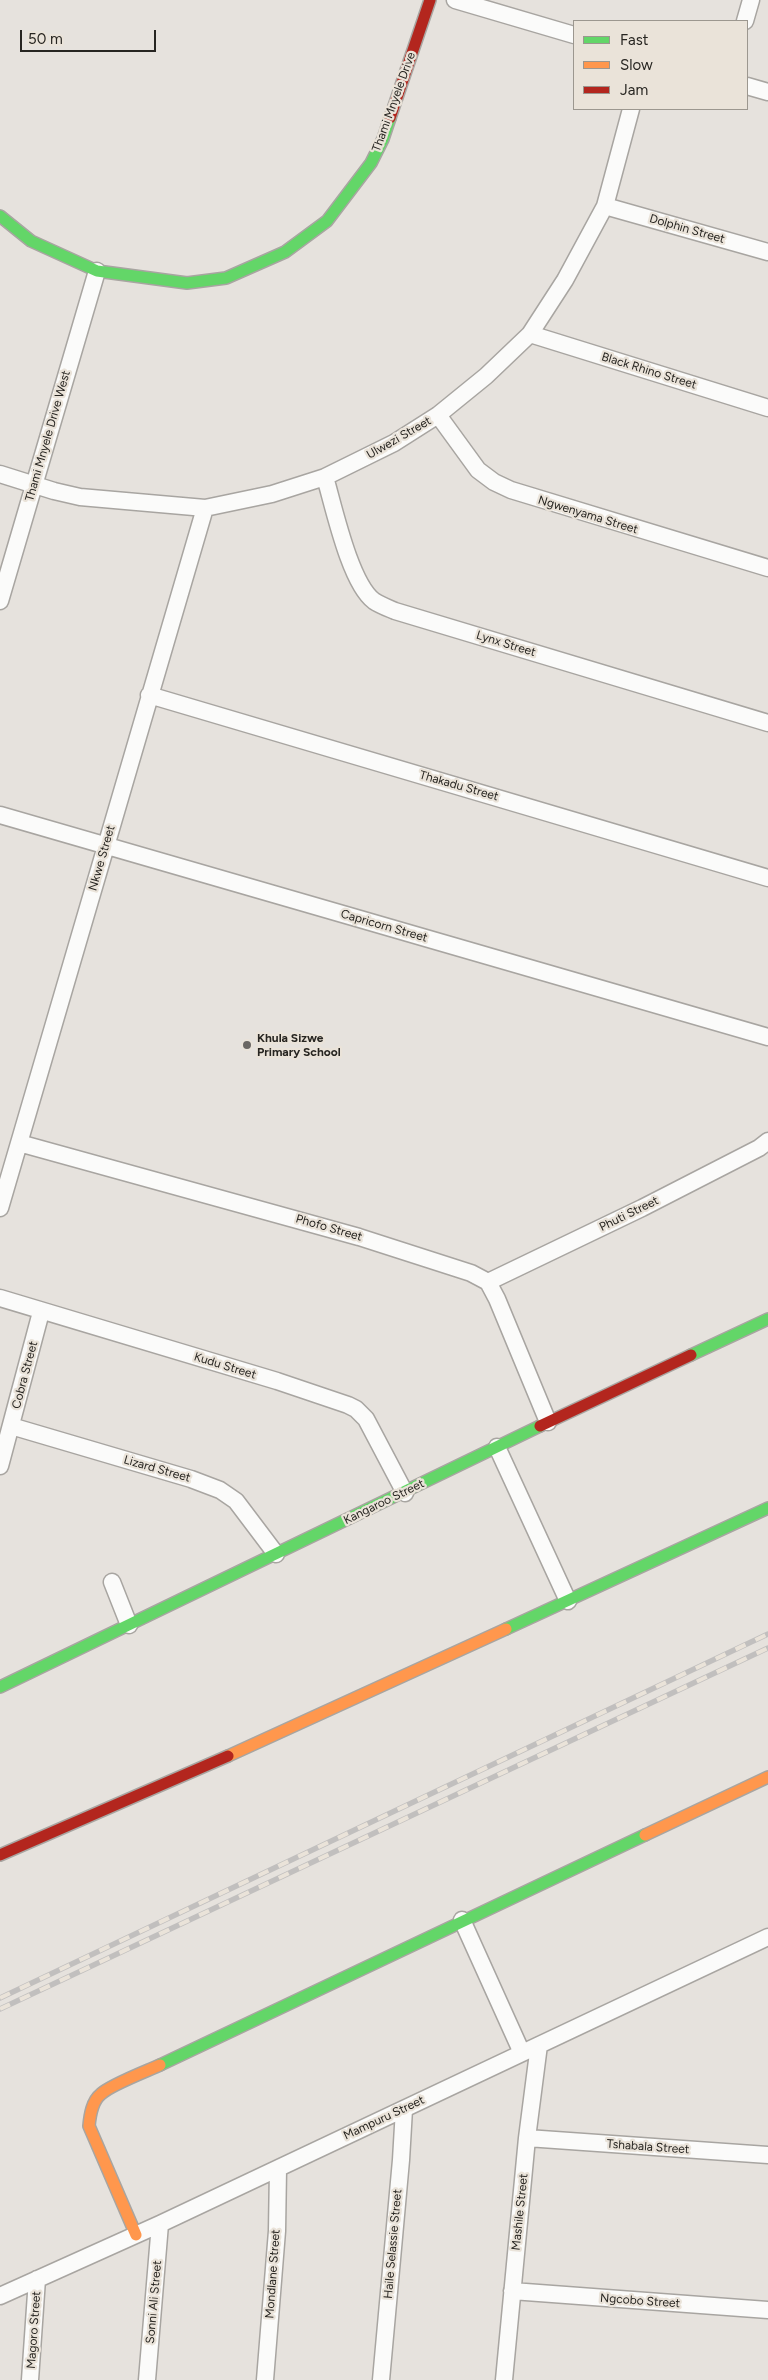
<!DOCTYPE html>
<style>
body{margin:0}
#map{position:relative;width:768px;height:2380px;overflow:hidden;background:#e6e2dd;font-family:Figtree,sans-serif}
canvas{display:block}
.legend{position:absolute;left:573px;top:20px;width:175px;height:90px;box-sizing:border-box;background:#eae3d9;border:1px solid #9c978f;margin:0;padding:6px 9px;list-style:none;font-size:15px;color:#272521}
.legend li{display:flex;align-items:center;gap:10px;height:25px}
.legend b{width:25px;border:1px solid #9c978f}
.scale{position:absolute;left:20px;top:30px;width:136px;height:22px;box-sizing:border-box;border:2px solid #272521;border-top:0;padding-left:6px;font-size:15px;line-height:18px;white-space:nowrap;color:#272521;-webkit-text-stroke:4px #eae3d9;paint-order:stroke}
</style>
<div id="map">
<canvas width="768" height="2380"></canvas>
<ul class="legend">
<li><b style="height:6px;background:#63d668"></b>Fast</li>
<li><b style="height:6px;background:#ff974d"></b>Slow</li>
<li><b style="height:6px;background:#b3261e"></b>Jam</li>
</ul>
<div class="scale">50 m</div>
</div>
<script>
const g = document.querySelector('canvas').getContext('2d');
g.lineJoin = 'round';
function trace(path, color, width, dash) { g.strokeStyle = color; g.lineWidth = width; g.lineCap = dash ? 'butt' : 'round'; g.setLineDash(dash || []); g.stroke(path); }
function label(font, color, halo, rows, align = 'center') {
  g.font = font + ' Figtree,sans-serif'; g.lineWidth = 4.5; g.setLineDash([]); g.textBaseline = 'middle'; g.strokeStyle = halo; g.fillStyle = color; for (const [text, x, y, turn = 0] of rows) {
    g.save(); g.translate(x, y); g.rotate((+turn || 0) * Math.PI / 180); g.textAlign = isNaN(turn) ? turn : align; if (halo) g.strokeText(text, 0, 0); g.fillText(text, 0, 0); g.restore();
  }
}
const street = new Path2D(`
 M455 0 574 35
 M745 21 751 0
 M747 86 768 92
 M605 206 768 252
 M530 334 768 408
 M438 415 478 470 494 482 511 490 768 568
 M0 474 54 491 80 497 205 508 272 494 325 477 394 443 438 415 486 376 530 334 565 280 605 206 631 109
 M325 477C334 508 350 583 374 601 380 605 388 608 395 611L768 723
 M0 601 97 271
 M149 695 768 878
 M0 815 768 1037
 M19 1143 359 1237 471 1273 488 1282 497 1299 548 1422
 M0 1208 205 508
 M488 1282 642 1208 759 1148 768 1141
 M0 1298 277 1381 348 1405 356 1409 366 1419 405 1493
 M11 1426 191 1479 220 1490 236 1501 276 1554
 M497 1447 568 1601
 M0 1466 41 1312
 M112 1582 129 1625
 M462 1920 522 2053
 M527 2138 768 2155
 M512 2291 768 2310
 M0 2296 160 2224 768 1937
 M30 2380 37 2279
 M147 2380 160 2224
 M265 2380 277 2231 278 2169
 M381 2380 401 2160 404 2109
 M504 2380 527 2138 539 2045`);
const fast = new Path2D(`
 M0 216 31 241 97 271 187 283 226 278 285 252 327 221 371 163 383 139 390 118
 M691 1355 768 1319
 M506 1629 768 1508
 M0 1687 540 1426
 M160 2065 645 1835`);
const slow = new Path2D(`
 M228 1756 506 1629
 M645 1835 768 1777
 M136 2235 89 2126C90 2115 92 2101 101 2094 110 2085 147 2071 160 2065`);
const jam = new Path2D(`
 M390 118 430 0
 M540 1426 691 1355
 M0 1855 228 1756`);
const rail = new Path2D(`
 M0 1998 768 1634
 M0 2009 768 1648`);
const markers = [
 [247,1045,5,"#6a6763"]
];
const streetNames = [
 ["Thami Mnyele Drive",394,102,-70],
 ["Dolphin Street",687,229,16],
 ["Black Rhino Street",649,371,17],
 ["Thami Mnyele Drive West",48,436,-74],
 ["Ulwezi Street",399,438,-30],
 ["Ngwenyama Street",588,515,17],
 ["Lynx Street",506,644,17],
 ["Thakadu Street",459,786,16],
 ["Nkwe Street",102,858,-74],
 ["Capricorn Street",384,926,16],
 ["Phuti Street",629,1214,-26],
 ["Phofo Street",329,1228,16],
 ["Kudu Street",225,1366,17],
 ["Cobra Street",25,1375,-75],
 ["Lizard Street",157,1469,16],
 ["Kangaroo Street",384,1502,-26],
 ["Mampuru Street",384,2118,-25],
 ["Tshabala Street",648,2147,4],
 ["Mashile Street",520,2212,-84],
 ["Haile Selassie Street",393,2244,-85],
 ["Mondlane Street",273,2274,-86],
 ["Ngcobo Street",640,2301,4],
 ["Sonni Ali Street",154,2302,-85],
 ["Magoro Street",34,2330,-86]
];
const poiNames = [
 ["Khula Sizwe",257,1038],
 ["Primary School",257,1052]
];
trace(street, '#a8a5a1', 19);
trace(fast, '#a8a5a1', 14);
trace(slow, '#a8a5a1', 14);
trace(jam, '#a8a5a1', 14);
trace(street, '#fbfbfa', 16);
trace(fast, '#63d668', 11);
trace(slow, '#ff974d', 11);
trace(jam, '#b3261e', 11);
trace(rail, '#c1bfbe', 5.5);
trace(rail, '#eae3d9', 4, [11]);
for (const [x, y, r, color] of markers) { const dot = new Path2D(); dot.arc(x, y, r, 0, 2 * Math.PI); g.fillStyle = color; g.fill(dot); trace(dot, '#eae3d9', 2); }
label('12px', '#272521', '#eae3d9', streetNames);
label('bold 12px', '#272521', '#eae3d9', poiNames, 'left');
</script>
